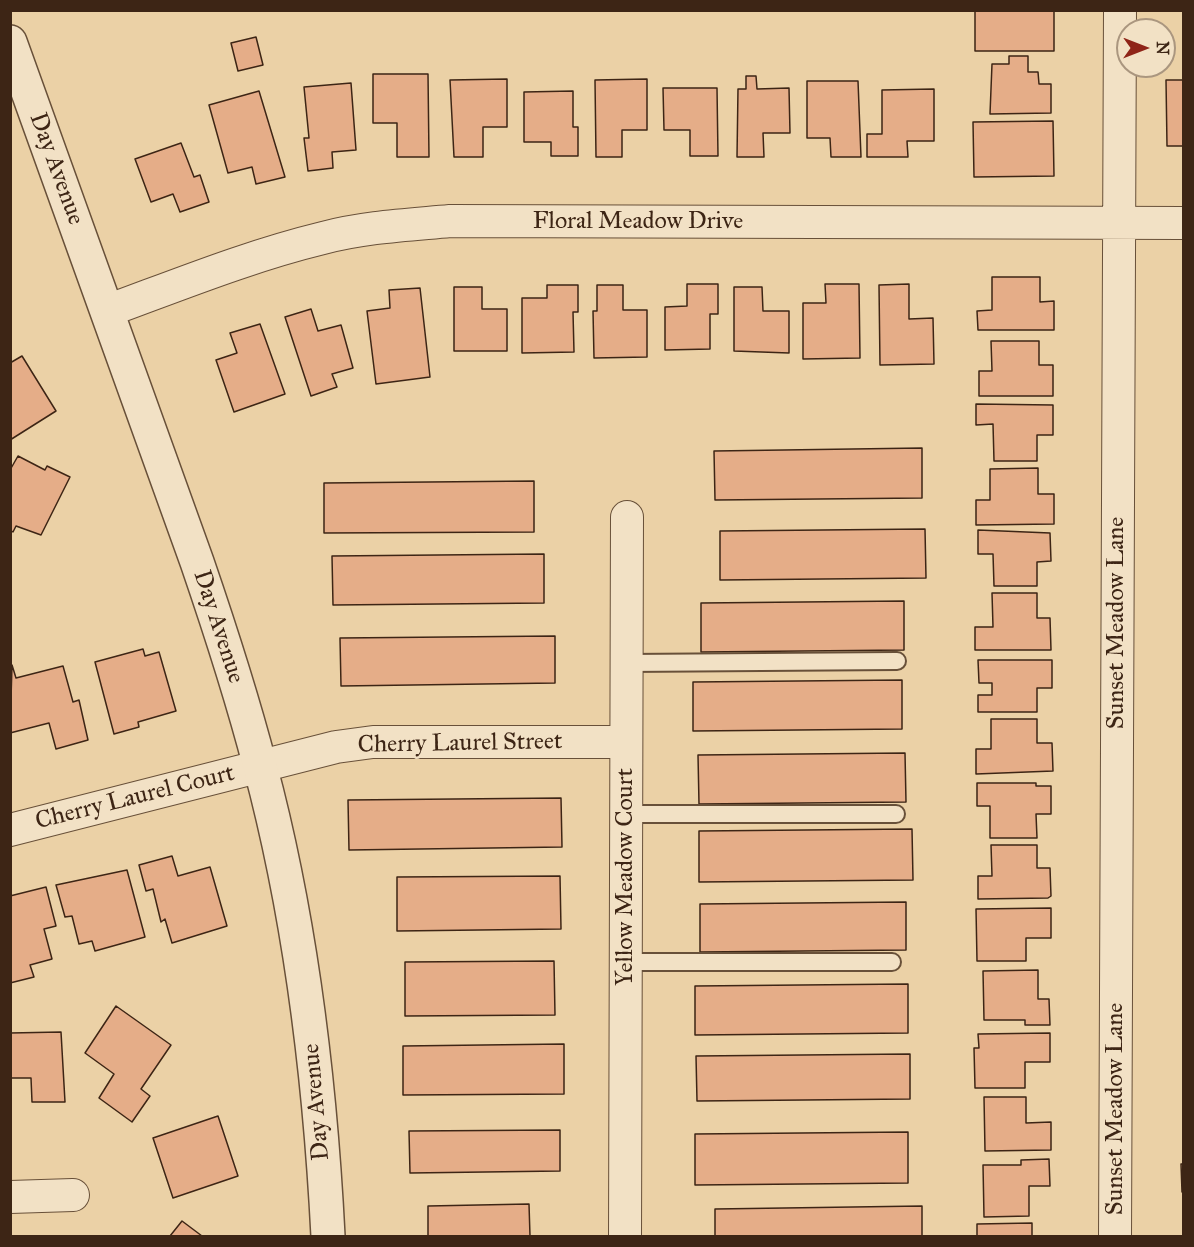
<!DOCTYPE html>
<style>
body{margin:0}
#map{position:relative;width:1194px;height:1247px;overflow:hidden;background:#ebd1a6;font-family:"IM FELL Great Primer",serif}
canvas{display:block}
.frame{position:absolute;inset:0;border:12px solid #3d2515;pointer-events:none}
.north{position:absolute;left:1116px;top:18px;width:60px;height:60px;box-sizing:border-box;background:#f2e1c5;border:2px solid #aa967f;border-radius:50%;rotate:90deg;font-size:16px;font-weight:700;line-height:24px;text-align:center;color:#3d2515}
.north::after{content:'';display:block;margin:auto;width:21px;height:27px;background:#8f2418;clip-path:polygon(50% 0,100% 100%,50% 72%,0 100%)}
</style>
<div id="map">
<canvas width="1194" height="1247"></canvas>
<div class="frame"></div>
<div class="north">N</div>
</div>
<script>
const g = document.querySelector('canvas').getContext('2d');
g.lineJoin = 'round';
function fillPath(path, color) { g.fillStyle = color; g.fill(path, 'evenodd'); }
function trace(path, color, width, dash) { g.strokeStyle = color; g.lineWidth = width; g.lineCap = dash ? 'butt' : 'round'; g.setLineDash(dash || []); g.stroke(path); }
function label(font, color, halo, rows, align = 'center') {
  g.font = font + ' "IM FELL Great Primer",serif'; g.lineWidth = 5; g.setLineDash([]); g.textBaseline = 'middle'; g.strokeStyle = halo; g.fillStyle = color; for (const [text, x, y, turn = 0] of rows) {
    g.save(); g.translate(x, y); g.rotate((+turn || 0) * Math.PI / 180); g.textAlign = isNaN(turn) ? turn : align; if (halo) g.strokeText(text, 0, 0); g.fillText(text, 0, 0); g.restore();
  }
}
const building = new Path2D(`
 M975 10H1054V51H975Z
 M256 37 263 65 238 71 231 43Z
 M1009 56H1028V72H1038L1039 84H1051V113L990 114 992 64H1009Z
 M373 74H428L429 157H397V123H373Z
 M746 76H756L757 89 789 88 790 133H763L764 157H737L738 89H746Z
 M507 79V127H483V157H454L450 80Z
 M647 79V130H622V157H596L595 80Z
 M1166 80H1184V146H1167Z
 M807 81H858L861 157H831L830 138H807Z
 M351 83 356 150 332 152 333 168 308 171 304 138H309L304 87Z
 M663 88H717L718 156H690V130H664Z
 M934 89V141H907L908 157H867V134H882V90Z
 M259 91 285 177 256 184 252 167 228 173 209 105Z
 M573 91V127H578V156H551V142H524V92Z
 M1053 121 1054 176 974 177 973 122Z
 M181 143 194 177 200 175 209 202 180 212 173 194 151 202 135 159Z
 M992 277H1040V302L1054 301V330H978L977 311 992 310Z
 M687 284H718V314H710V349L665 350V307L687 306Z
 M825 284H859L860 358 803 359V303H826Z
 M909 284V319L933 318 934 364 880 365 879 285Z
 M547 285H578V312H573L574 352 522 353V298H547Z
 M597 285H623V310H647V357L594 358 593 311H597Z
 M454 287H482V309H507V351H454Z
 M734 287H762L763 311H789V353L734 351Z
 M420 288 430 377 376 384 367 311 390 308 389 290Z
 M311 309 318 331 341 325 353 368 332 374 337 387 311 396 285 317Z
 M260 324 285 394 234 412 216 360 237 353 230 333Z
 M991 341H1039V365H1053V396H979V371H992Z
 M22 356 56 411 10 440V363Z
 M976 404 1053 405V435H1037V461H994L993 424 976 425Z
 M922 448V498L715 500 714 451Z
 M18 456 45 470 47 466 70 477 41 535 16 526 13 532 10 530V470Z
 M1038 468V494H1054V524L976 525V500H990V469Z
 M534 481V532L324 533V483Z
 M925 529 926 578 720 580V531Z
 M978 530 1050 533 1051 561 1037 562V586H994L993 554H978Z
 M544 554V603L333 605 332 556Z
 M992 593H1037V618H1050L1051 650H975V627H993Z
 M904 601V650L701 652V603Z
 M555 636V683L341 686 340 638Z
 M143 649 145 656 159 652 176 711 138 722 139 727 114 734 95 662Z
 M978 660H1052V688H1037V712H978V695H992V683H979Z
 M12 665 16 678 63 666 73 702 79 700 88 740 56 749 49 723 10 733Z
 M902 680V729L693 731V682Z
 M991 719H1037V743H1052L1053 771 976 774V749H991Z
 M905 753 906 802 699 804 698 755Z
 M977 783H1036V786H1051V814H1036L1037 838H990V806H977Z
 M561 798 562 847 349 850 348 800Z
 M912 829 913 880 699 882V831Z
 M991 845H1037V868H1050L1051 896 1048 898 978 899V876H992Z
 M172 856 178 876 210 867 227 926 172 943 165 919 161 922 153 889 146 891 139 865Z
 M127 870 145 937 95 951 92 941 79 944 72 916 65 917 56 885Z
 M560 876 561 929 397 931V877Z
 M46 887 56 926 44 929 52 959 30 965 34 977 10 983V896Z
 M906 902V950L700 952V904Z
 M1051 908V938H1026V961H977L976 909Z
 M554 961 555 1015 405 1016V962Z
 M1038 970V999H1049L1050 1025H1025V1020H984L983 971Z
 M908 984V1033L695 1035V986Z
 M116 1006 171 1045 141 1089 150 1096 132 1122 99 1098 114 1074 85 1053Z
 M61 1032 65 1102H32L31 1078H10V1033Z
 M1050 1033V1062H1025V1088H975L974 1048H979L978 1034Z
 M564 1044V1094L403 1095V1046Z
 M910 1054V1099L697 1101 696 1056Z
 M984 1097H1026V1123L1051 1122V1150L985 1151Z
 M218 1116 238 1176 173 1198 153 1138Z
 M560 1130V1171L410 1173 409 1131Z
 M908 1132V1183L695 1185V1134Z
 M1049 1159 1050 1186H1029V1216L984 1217 983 1165H1021V1160Z
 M1181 1164H1184V1192H1182Z
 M529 1204 530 1236H428V1206Z
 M922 1206V1236H715V1209Z
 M182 1221 202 1236H170Z
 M1032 1223V1236H977V1224Z`);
const service = new Path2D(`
 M627 663 897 661
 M626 814H896
 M626 962H892`);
const minor = new Path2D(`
 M107 311C178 285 249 256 323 238 365 227 407 225 450 221L1184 223
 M10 830 336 747 373 742H626
 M10 1197 73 1195
 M625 1236 627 517
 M1115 1236 1120 10`);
const tertiary = new Path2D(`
 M10 42 197 562C220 629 242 697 260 766 301 919 320 1078 328 1236`);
const streetNames = [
 ["Day Avenue",56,169,70],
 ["Floral Meadow Drive",638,222],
 ["Sunset Meadow Lane",1117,623,-90],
 ["Day Avenue",218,627,72],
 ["Cherry Laurel Street",460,744,-1],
 ["Cherry Laurel Court",135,798,-14],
 ["Yellow Meadow Court",626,877,-90],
 ["Day Avenue",317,1102,-95],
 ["Sunset Meadow Lane",1116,1109,-90]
];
fillPath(building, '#e5ad88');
trace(building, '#3d2515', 1.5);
trace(service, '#685039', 20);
trace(minor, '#685039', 34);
trace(tertiary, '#685039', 36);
trace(service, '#f2e1c5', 16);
trace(minor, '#f2e1c5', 32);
trace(tertiary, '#f2e1c5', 33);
label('24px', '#3d2515', '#f2e1c5', streetNames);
</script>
